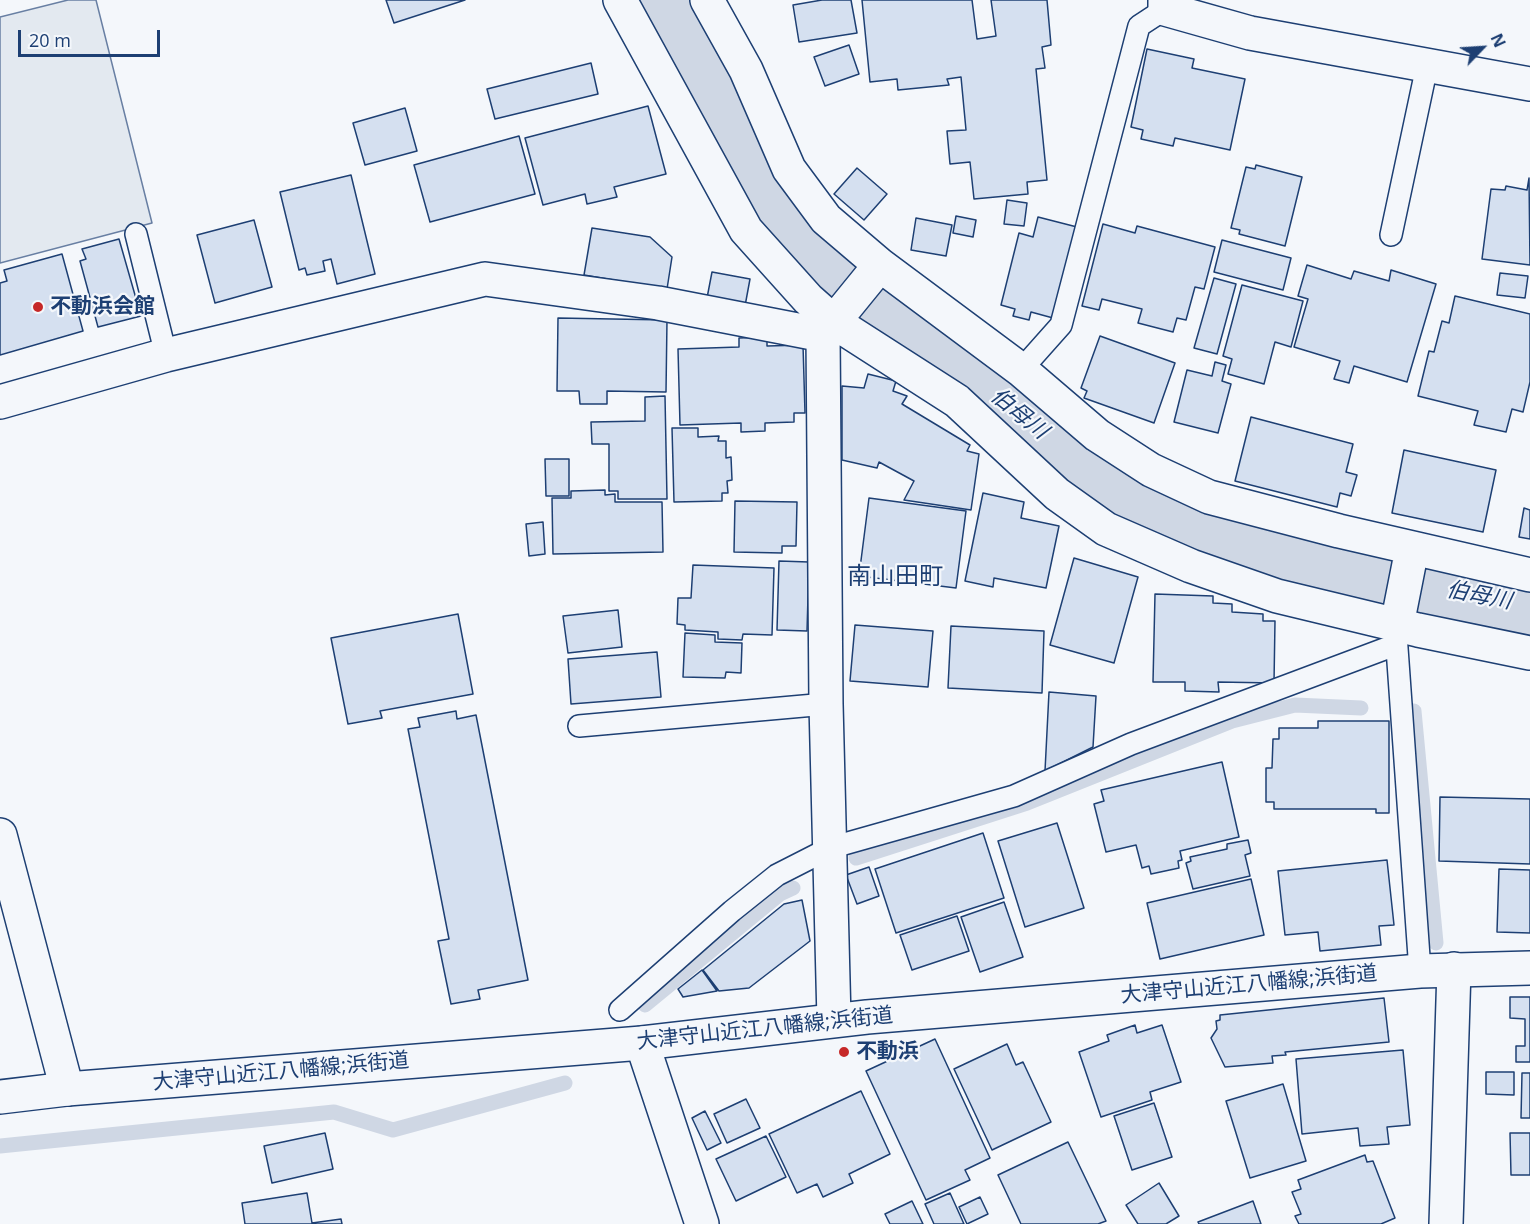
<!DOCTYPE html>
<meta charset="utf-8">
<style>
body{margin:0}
#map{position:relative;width:1530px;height:1224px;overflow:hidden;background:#f4f7fb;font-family:"Open Sans",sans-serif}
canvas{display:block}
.north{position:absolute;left:1452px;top:18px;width:60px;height:60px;-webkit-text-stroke:4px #f4f7fb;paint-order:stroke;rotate:65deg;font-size:16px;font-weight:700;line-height:24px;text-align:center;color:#1d3f73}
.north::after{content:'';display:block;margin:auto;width:21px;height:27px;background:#1d3f73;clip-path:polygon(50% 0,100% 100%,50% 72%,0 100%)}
.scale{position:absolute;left:18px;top:30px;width:142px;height:27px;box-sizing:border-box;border:3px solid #1d3f73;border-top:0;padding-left:8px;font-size:18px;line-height:21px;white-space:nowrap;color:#1d3f73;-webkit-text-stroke:4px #f4f7fb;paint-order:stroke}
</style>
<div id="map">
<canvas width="1530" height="1224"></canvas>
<div class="north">N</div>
<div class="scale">20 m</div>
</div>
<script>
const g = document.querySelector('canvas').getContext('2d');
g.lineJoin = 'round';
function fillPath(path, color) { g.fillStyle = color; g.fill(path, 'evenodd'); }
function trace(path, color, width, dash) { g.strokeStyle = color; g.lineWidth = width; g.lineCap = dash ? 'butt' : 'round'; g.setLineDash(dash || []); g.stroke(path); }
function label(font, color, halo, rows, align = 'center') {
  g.font = font + ' "Open Sans","Noto Sans JP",sans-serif'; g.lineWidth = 4.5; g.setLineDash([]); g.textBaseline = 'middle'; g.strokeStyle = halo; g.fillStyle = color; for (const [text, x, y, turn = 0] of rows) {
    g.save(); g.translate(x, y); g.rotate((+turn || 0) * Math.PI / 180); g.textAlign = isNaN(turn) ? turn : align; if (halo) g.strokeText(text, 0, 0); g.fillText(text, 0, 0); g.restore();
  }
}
const green = new Path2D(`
 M68 0H96L152 223 0 263V17Z`);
const stream = new Path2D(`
 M1414 711 1436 943
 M856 858 1027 803 1232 721 1295 705 1361 708
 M645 1005 780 894 793 888
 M0 1146 334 1112 393 1130 565 1083`);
const river = new Path2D(`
 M665 0 782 224 1120 496 1188 528 1295 561 1530 606`);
const building = new Path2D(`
 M386 0H465L394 23Z
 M822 0H851L857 33 799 42 793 5Z
 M862 0H972L977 39 996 36 991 0H1047L1051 45 1042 47 1045 68 1036 69 1047 180 1027 182 1028 194 974 199 970 162 950 164 947 131 966 130 961 77 947 79 949 85 898 90 897 79 870 82Z
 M849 45 859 74 825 86 814 57Z
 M1147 49 1194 59 1192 68 1245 79 1230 150 1175 138 1173 146 1141 139 1143 130 1131 127Z
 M591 63 598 94 495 119 487 89Z
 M648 106 666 174 614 187 617 197 587 204 585 194 543 205 525 138Z
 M405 108 417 151 365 165 353 123Z
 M519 136 535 194 430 222 414 165Z
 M1256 165 1302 177 1285 246 1239 234 1240 230 1231 228 1246 167 1255 169Z
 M857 168 887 194 864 220 834 194Z
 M351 175 375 274 337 284 331 259 323 261 325 271 307 275 305 268 299 270 280 192Z
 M1529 178 1530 265 1482 259 1491 189 1505 190 1506 186 1527 190Z
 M1007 200 1027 203 1024 226 1004 224Z
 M956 216 976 220 973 237 953 233Z
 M1038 217 1077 227 1053 318 1031 312 1029 320 1013 316 1015 309 1001 305 1019 233 1033 237Z
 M916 218 952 225 946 256 911 250Z
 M254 220 272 287 215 303 197 235Z
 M1103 224 1135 233 1137 226 1215 247 1204 289 1195 287 1186 320 1177 318 1173 332 1138 323 1142 309 1102 299 1099 310 1082 306Z
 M592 228 650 237 672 257 667 289 584 275Z
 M119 239 141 316 98 327 80 261 86 259 82 249Z
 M1222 240 1291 258 1283 290 1214 272Z
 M62 254 83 331 0 355V283L7 281 4 270Z
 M1307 265 1351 279 1354 271 1389 281 1391 270 1436 284 1407 382 1354 366 1349 383 1334 379 1340 361 1294 347 1308 299 1298 296Z
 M712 272 750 279 745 306 707 298Z
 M1500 273 1528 276 1525 298 1497 295Z
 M1214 278 1236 284 1217 354 1194 348Z
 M1242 285 1303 301 1291 347 1275 342 1264 384 1228 374 1232 359 1223 356Z
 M1455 296 1530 314V382L1523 412 1512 409 1506 432 1474 425 1478 411 1418 396 1429 351 1434 352 1442 321 1449 323Z
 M558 318 667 320 666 392 607 391V404H580L579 391H557Z
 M1100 336 1175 363 1154 423 1084 398 1087 391 1081 388Z
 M767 337V346L803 345 805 413H794V422L765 423V431L741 432V423L680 425 678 349 739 347V338Z
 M1215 362 1226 365 1222 381 1231 384 1218 433 1174 422 1187 370 1212 376Z
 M868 374 896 381 893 391 907 396 902 404 970 445 967 451 979 454 971 510 904 500 914 481 879 462 877 468 842 460V386L864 388Z
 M665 396 667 499H618V491H609V444H592L591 422 645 421V397Z
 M1251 417 1353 444 1346 472 1357 475 1351 496 1340 493 1337 507 1235 481Z
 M672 428H698V437L719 436 718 441H726V458L731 457 732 480 727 481 728 493H722V501L674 502Z
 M1404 450 1496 470 1483 532 1392 513Z
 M545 459H569V496H546Z
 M605 490V495L615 494V502H662L663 552 553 554 552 498H571V491Z
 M983 493 1024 502 1021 518 1059 526 1046 588 994 578 993 587 965 581Z
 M869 498 966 511 956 588 859 576Z
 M735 501 797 502 796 546H782V553L734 552Z
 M1524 508 1530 510V539L1519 537Z
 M543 522 545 554 529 556 526 524Z
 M1074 558 1138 577 1114 663 1050 645Z
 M779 561 809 562 807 631 777 630Z
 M693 565 774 568 772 635 743 634 742 640 718 639V632L685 630V625L677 624 678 598H691Z
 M1155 594 1213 596V603L1232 604V612L1263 614V621H1275L1274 683 1218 682 1219 692 1185 691V682H1153Z
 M618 610 622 647 568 653 563 616Z
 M458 614 473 694 380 711 382 718 348 724 331 638Z
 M855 625 933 631 928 687 850 681Z
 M951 626 1044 631 1042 693 948 688Z
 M685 633 715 635V642L742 643 741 673 726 672 725 678 683 677Z
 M657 652 661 697 571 704 568 659Z
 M1049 692 1096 696 1093 747 1045 771Z
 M456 711 457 719 476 715 528 980 478 990 480 999 451 1004 438 941 449 939 408 729 420 727 418 718Z
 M1318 721H1389V813H1376V809H1274V802H1266V768H1272L1273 739H1279V728H1318Z
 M1222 762 1239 837 1180 851 1182 860 1178 861 1179 868 1151 874 1149 866 1142 868 1136 845 1106 852 1094 804 1104 801 1101 790Z
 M1440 797 1530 799V864L1439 861Z
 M1057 823 1084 908 1025 927 998 841Z
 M983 833 1004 898 896 933 875 869Z
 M1248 840 1251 853 1245 855 1250 876 1193 889 1186 863 1191 861 1190 857 1227 849V844Z
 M1387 860 1394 925 1379 926 1381 945 1320 951 1318 932 1285 935 1278 871Z
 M869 867 879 896 857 904 846 875Z
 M1499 869 1530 870V933L1497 932Z
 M1251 879 1264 935 1160 959 1147 903Z
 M802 900 810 941 749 988 719 991 703 970 784 904Z
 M1004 902 1023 957 980 972 961 917Z
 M957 916 969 951 912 970 900 935Z
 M702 970 717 991 683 997 678 989Z
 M1510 997H1530V1062H1516V1046H1525V1019L1510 1018Z
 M1384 998 1389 1042 1285 1052 1286 1055 1272 1056 1273 1063 1225 1067 1211 1038 1217 1029 1216 1021 1220 1020V1015Z
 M1135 1025 1137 1033 1162 1025 1181 1082 1150 1092 1152 1100 1101 1117 1079 1052 1109 1041 1107 1035Z
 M935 1039 990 1158 965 1170 970 1180 926 1200 866 1071Z
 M1007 1044 1016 1065 1023 1062 1051 1122 992 1150 954 1069Z
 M1403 1050 1410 1125 1387 1127 1389 1144 1360 1146 1358 1128 1302 1134 1296 1059Z
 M1486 1072H1514V1095L1486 1094Z
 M1522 1073H1530V1118H1521Z
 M1283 1084 1306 1161 1250 1178 1226 1101Z
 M861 1091 890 1154 849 1174 853 1183 823 1197 817 1184 797 1193 769 1134Z
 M746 1099 760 1128 727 1143 714 1114Z
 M1154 1103 1172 1157 1132 1170 1114 1116Z
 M705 1111 721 1143 707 1150 692 1118Z
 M325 1133 333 1169 272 1183 264 1146Z
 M1510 1133H1530V1175H1511Z
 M766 1136 786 1177 736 1201 716 1159Z
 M1068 1142 1106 1221 1098 1224H1021L998 1175Z
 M1365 1155 1367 1162 1373 1161 1395 1218 1381 1224H1299L1295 1216 1301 1214 1292 1192 1301 1189 1298 1180Z
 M1159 1183 1179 1216 1166 1224H1138L1126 1205Z
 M307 1193 312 1223 341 1219 342 1224H245L242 1203Z
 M950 1193 964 1224H934L925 1204Z
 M980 1197 988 1214 967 1224 959 1207Z
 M912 1201 923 1224H890L885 1214Z
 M1253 1201 1261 1224H1199L1198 1222Z`);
const lane = new Path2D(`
 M136 234 166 355
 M1391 235 1427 66
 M1021 370 1061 325 1139 26 1165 9
 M1396 634 1420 971
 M579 726 826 704
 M620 1010 732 911 777 875 830 848 1014 796 1131 744 1395 645`);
const street = new Path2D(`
 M620 0 746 230 808 299 834 322 957 401 1057 494 1106 529 1191 566 1277 596 1418 630 1530 653
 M707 0 746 70 789 169 826 219 880 265 1021 370 1097 435 1151 470 1209 497 1339 531 1530 575
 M1165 0V9L1250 33 1530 84
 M0 402 166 355 485 279 658 303 823 335
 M1397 625 1412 549
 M0 835 67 1089
 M834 1020 826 704 823 335 880 265
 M642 1043 702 1224
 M1446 1224 1454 969`);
const primary = new Path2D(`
 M0 1097 67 1089 642 1043 867 1017 1420 971 1530 968`);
const markers = [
 [38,307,6,"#c62828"],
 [844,1052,6,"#c62828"]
];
const poiNames = [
 ["不動浜会館",50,307],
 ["不動浜",856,1052]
];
const streetNames = [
 ["大津守山近江八幡線;浜街道",1249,985,-5],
 ["大津守山近江八幡線;浜街道",765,1029,-6],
 ["大津守山近江八幡線;浜街道",281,1072,-5]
];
const waterNames = [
 ["伯母川",1019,414,39],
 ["伯母川",1479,596,11]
];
const quarterNames = [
 ["南山田町",895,577]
];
fillPath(green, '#e3e9f0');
trace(green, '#687fa3', 1.5);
trace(stream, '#cfd7e4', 15);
trace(river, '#cfd7e4', 86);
fillPath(building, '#d5e0f0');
trace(building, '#1d3f73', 1.5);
trace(lane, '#1d3f73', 24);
trace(street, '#1d3f73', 36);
trace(primary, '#1d3f73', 36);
trace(lane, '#f4f7fb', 21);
trace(street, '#f4f7fb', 33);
trace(primary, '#f4f7fb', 33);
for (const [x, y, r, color] of markers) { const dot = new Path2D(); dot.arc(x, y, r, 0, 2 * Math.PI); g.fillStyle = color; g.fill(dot); trace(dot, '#f4f7fb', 2); }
label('bold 21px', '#1d3f73', '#f4f7fb', poiNames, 'left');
label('21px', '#1d3f73', '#f4f7fb', streetNames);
label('italic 22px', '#1d3f73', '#f4f7fb', waterNames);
label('24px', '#1d3f73', '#f4f7fb', quarterNames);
</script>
